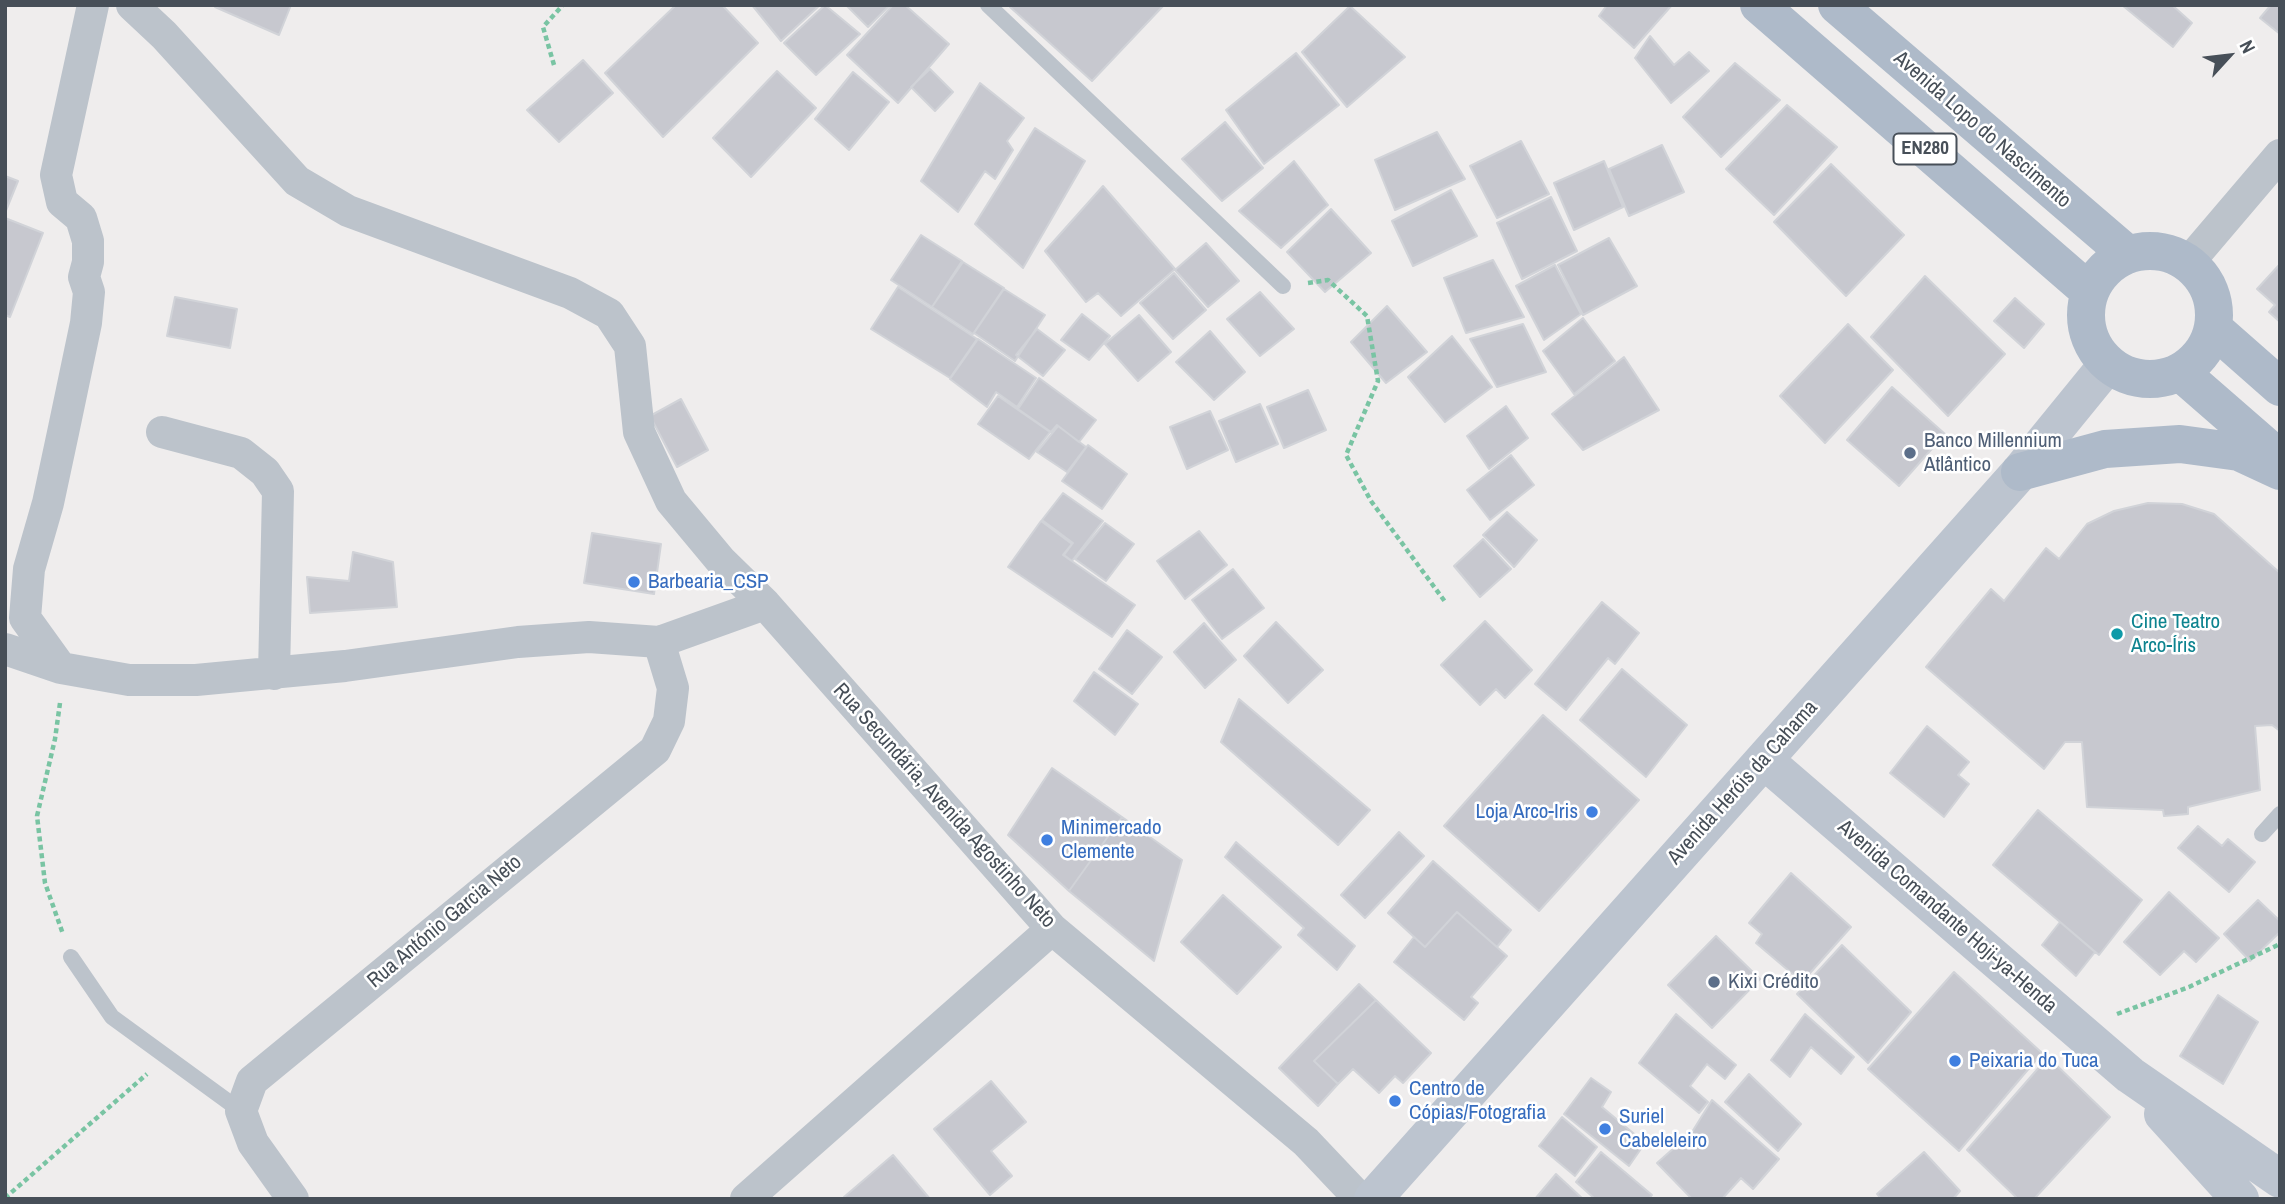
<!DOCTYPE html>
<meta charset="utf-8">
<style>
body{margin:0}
#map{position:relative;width:2285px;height:1204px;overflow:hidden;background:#efeded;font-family:"Archivo Narrow",sans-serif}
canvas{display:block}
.frame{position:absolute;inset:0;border:7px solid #474f58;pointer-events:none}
.north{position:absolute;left:2194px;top:21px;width:70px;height:70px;-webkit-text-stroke:5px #fff;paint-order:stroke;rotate:63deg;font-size:19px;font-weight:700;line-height:28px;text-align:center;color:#474f58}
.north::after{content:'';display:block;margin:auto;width:24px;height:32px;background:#474f58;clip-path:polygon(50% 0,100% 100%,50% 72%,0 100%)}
</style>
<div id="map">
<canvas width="2285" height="1204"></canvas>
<div class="frame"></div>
<div class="north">N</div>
</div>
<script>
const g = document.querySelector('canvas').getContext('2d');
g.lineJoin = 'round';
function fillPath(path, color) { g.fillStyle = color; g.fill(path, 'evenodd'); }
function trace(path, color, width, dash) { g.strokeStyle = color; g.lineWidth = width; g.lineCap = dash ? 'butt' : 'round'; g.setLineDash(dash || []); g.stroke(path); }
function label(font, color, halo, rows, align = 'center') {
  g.font = font + ' "Archivo Narrow",sans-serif'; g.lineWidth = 5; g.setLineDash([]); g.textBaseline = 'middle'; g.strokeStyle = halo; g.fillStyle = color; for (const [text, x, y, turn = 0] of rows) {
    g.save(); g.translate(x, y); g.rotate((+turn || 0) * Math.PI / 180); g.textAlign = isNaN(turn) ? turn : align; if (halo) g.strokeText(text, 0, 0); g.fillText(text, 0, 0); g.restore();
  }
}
const building = new Path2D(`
 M215 5H291L279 35 215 7Z
 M676 5H722L758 43 663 137 605 73Z
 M752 5H820L781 41Z
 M825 5 860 34 816 75 784 43Z
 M846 5H890L868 27Z
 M893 5H905L949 44 898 103 847 55Z
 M1012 5H1164L1092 81 1010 7Z
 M1607 5H1672L1634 48 1599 16Z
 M2122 5H2172L2192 23 2173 47Z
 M2271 5H2280V34L2260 18Z
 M1350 6 1405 57 1347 107 1302 52Z
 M1650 36 1674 65 1689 52 1709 71 1671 103 1635 58Z
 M1296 53 1339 105 1264 164 1226 110Z
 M583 60 613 93 559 142 527 110Z
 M1735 63 1780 100 1721 157 1683 117Z
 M930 69 953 92 935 111 911 87Z
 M777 71 816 108 751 177 713 138Z
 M853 72 889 102 849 150 815 119Z
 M980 83 1024 118 1007 141 1013 150 995 179 985 171 958 212 921 181Z
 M1787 105 1837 147 1774 215 1726 169Z
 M1225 122 1263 168 1222 201 1182 159Z
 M1035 128 1085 161 1023 268 975 224Z
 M1437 132 1465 179 1395 210 1375 160Z
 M1521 141 1549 194 1497 218 1470 166Z
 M1662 145 1684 192 1629 216 1609 169Z
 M1294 161 1328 205 1281 248 1239 211Z
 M1604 161 1623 207 1574 230 1554 183Z
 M1831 164 1904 235 1846 296 1774 222Z
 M5 176 18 181 5 213Z
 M1103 186 1175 269 1121 316 1098 293 1086 302 1045 251Z
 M1451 190 1477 236 1413 266 1392 221Z
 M1551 197 1577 251 1522 279 1497 223Z
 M1331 209 1371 253 1325 292 1287 252Z
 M5 218 43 233 10 317 5 315Z
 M921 235 962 261 932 307 891 280Z
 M1609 238 1637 286 1583 315 1558 265Z
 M1206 243 1239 281 1208 307 1175 270Z
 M1493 260 1524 317 1466 333 1444 278Z
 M963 262 1004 288 973 334 932 307Z
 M2280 264V322L2269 312 2275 305 2257 289Z
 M1555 265 1581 314 1544 340 1516 286Z
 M1174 273 1206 310 1173 339 1140 303Z
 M1925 276 2005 354 1948 416 1871 337Z
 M898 287 977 339 950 378 871 329Z
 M1004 289 1045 315 1015 361 974 333Z
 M1260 292 1294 329 1260 356 1227 319Z
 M175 297 237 309 230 348 167 336Z
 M2015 298 2044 324 2024 348 1994 321Z
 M1387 306 1427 352 1386 383 1351 342Z
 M1082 314 1110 336 1089 360 1061 340Z
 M1139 315 1171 352 1138 381 1105 344Z
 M1583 318 1615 361 1574 394 1543 351Z
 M1523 324 1546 372 1497 387 1470 339Z
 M1848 324 1893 370 1825 443 1780 396Z
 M1037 329 1065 350 1043 376 1016 355Z
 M1210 331 1245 372 1214 400 1176 362Z
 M1452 336 1492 387 1445 422 1408 377Z
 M978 339 1036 378 1017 407 996 392 987 407 950 379Z
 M1624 357 1659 410 1583 450 1552 414Z
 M1039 378 1096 420 1079 442 1057 425 1051 432 1018 409Z
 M1892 387 1945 434 1899 486 1847 440Z
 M1308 390 1326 430 1284 448 1267 407Z
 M998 396 1050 432 1029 459 978 424Z
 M681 399 708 450 677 467 650 416Z
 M1260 404 1278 444 1236 462 1219 421Z
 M1506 406 1528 438 1489 469 1467 436Z
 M1210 411 1228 450 1187 469 1170 427Z
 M1058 426 1086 447 1067 472 1037 452Z
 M1088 445 1127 474 1102 509 1062 481Z
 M1511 455 1534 485 1490 520 1467 490Z
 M1063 493 1103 521 1072 561 1064 555 1073 543 1042 520Z
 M2148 503 2182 504 2214 514 2280 573V731L2272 725 2255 726 2260 790 2188 807V814L2164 816 2163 810 2087 807 2082 742H2065L2044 769 1926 667 1991 589 2004 601 2046 548 2059 559 2087 524 2114 511Z
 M1507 512 1537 540 1514 567 1483 535Z
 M1041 521 1072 544 1063 555 1135 605 1112 637 1008 567Z
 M1105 523 1134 544 1106 581 1075 559Z
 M1199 531 1227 565 1185 599 1157 561Z
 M592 533 661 544 654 594 584 583Z
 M1483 539 1511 569 1480 597 1454 566Z
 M353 552 393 562 397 607 310 613 307 577 349 581Z
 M1233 569 1264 608 1222 639 1192 600Z
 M1602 602 1639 633 1615 664 1608 658 1566 710 1535 684Z
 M1485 621 1532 670 1505 698 1496 689 1480 705 1441 665Z
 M1276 622 1323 670 1288 703 1244 656Z
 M1204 623 1236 660 1205 688 1174 652Z
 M1127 630 1162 657 1132 694 1099 669Z
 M1622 669 1687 725 1646 777 1580 720Z
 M1094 672 1138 704 1115 735 1074 701Z
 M1239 699 1370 810 1338 845 1221 742Z
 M1543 715 1639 800 1539 911 1444 826Z
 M1927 726 1969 762 1958 775 1969 784 1944 817 1890 773Z
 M1052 768 1122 817 1069 891 1008 835Z
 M2038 810 2142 900 2099 955 1993 865Z
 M1122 817 1182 860 1154 961 1069 891Z
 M2198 826 2222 846 2228 839 2255 862 2229 892 2178 848Z
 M1399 832 1424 856 1365 918 1341 895Z
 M1236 842 1355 946 1337 970 1298 935 1304 928 1225 857Z
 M1433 861 1511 930 1497 947 1457 912 1425 947 1388 913Z
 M1791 873 1851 927 1802 982 1756 943 1762 934 1749 923Z
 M2169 892 2219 938 2196 962 2184 951 2160 975 2124 942Z
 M1223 895 1281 947 1237 994 1181 942Z
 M2258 900 2280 921V932L2250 961 2224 934Z
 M1457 912 1507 956 1471 997 1478 1003 1464 1020 1394 962 1414 937 1425 947Z
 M2060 922 2095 952 2076 976 2042 945Z
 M1716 936 1760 979 1712 1028 1668 985Z
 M1842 945 1911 1012 1868 1063 1797 994Z
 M1954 972 2042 1053 1959 1151 1868 1069Z
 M1359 984 1376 1000 1314 1061 1338 1084 1318 1106 1279 1068Z
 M2218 995 2258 1022 2223 1084 2180 1056Z
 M1376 1000 1431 1053 1403 1083 1395 1076 1379 1093 1353 1069 1338 1084 1314 1061Z
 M1676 1014 1736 1065 1725 1079 1707 1064 1690 1086 1708 1102 1699 1113 1639 1063Z
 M1805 1014 1854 1057 1841 1074 1811 1047 1790 1077 1771 1060Z
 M2048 1057 2110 1117 2034 1199H2018L1967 1150Z
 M1749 1074 1801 1124 1778 1151 1725 1102Z
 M1591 1078 1611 1092 1602 1107 1645 1143 1629 1166 1564 1114Z
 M991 1081 1026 1122 991 1151 1012 1176 990 1195 934 1129Z
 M1712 1100 1779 1159 1753 1189 1741 1178 1722 1199H1692L1657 1163 1692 1132Z
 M1562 1117 1597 1147 1575 1176 1539 1146Z
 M1601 1152 1652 1195 1649 1199H1595L1576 1182Z
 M1924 1152 1960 1191 1953 1199H1881L1877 1194Z
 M893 1155 930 1199H845L844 1197Z
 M1556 1174 1583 1199H1535Z`);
const path = new Path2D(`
 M554 65 543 27 563 5
 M1308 283 1328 280 1367 316 1378 381 1346 455 1371 501 1446 603
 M60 703 55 739 37 816 45 883 63 934
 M2117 1014 2189 987 2280 944
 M5 1198 147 1074`);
const lane = new Path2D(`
 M988 5 1283 286
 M2262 834 2280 814
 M71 957 112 1017 241 1111`);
const street = new Path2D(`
 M132 5 164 35 297 181 348 211 570 293 609 314 630 346 639 432 671 501 721 561 765 604 1052 929 1306 1142 1360 1199
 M2188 263 2280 155
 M162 432 241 453 265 472 278 491 274 674
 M5 649 61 668 129 680H196L345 666 518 642 589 637 659 642 765 604
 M61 668 25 618 29 569 48 503 64 428 86 323 89 292 84 277 88 262V241L81 218 62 202 56 175 93 5
 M293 1199 253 1143 241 1111 252 1081 655 750 669 721 673 688 659 642
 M746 1199 1052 929`);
const secondary = new Path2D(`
 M1764 760 2130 1075 2280 1179
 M2163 1114 2240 1199
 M1373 1199 2020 472 2108 364`);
const primary = new Path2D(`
 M1759 5 2090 292
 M1837 5 2127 254
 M2086 315a64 64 0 1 1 128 0a64 64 0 1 1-128 0Z
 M2213 328 2280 387
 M2180 372 2280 459
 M2020 472 2105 449 2180 444 2239 452 2280 471`);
const markers = [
 [1910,453,7,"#5c6f8a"],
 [634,582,7,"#3f7fe0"],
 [2117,634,7,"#0f9aa8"],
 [1592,812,7,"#3f7fe0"],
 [1047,840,7,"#3f7fe0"],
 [1714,982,7,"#5c6f8a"],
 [1955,1061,7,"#3f7fe0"],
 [1395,1101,7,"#3f7fe0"],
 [1605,1129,7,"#3f7fe0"]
];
const shields = [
 [1925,149,63]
];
const shieldNames = [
 ["EN280",1925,149]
];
const streetNames = [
 ["Avenida Lopo do Nascimento",1982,130,41],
 ["Avenida Heróis da Cahama",1743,783,-48],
 ["Rua Secundária, Avenida Agostinho Neto",944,806,48],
 ["Avenida Comandante Hoji-ya-Henda",1947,917,41],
 ["Rua António Garcia Neto",445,922,-40]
];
const serviceNames = [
 ["Banco Millennium",1924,441],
 ["Atlântico",1924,465],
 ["Kixi Crédito",1728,982]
];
const shopNames = [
 ["Barbearia_CSP",648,582],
 ["Loja Arco-Iris",1578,812,"right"],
 ["Minimercado",1061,828],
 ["Clemente",1061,852],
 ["Peixaria do Tuca",1969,1061],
 ["Centro de",1409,1089],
 ["Cópias/Fotografia",1409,1113],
 ["Suriel",1619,1117],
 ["Cabeleleiro",1619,1141]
];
const cultureNames = [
 ["Cine Teatro",2131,622],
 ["Arco-Íris",2131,646]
];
fillPath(building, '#c7c8cf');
trace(building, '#d1d3d8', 2);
trace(path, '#79c4a3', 4.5, [5, 3.5]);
trace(lane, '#bcc3cb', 16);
trace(street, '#bcc3cb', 32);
trace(secondary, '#bcc4cf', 38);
trace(primary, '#aebac9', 38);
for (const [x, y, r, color] of markers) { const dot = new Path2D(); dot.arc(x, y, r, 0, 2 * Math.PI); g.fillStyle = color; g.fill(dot); trace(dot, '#fff', 2.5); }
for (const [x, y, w] of shields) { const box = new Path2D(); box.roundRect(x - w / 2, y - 15.5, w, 31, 5); g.fillStyle = '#fff'; g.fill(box); trace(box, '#474f58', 2); }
label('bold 19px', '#474f58', null, shieldNames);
label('21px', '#474f58', '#fff', streetNames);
label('21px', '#4e5e75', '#fff', serviceNames, 'left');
label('21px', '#366cbe', '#fff', shopNames, 'left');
label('21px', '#0d838f', '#fff', cultureNames, 'left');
</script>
